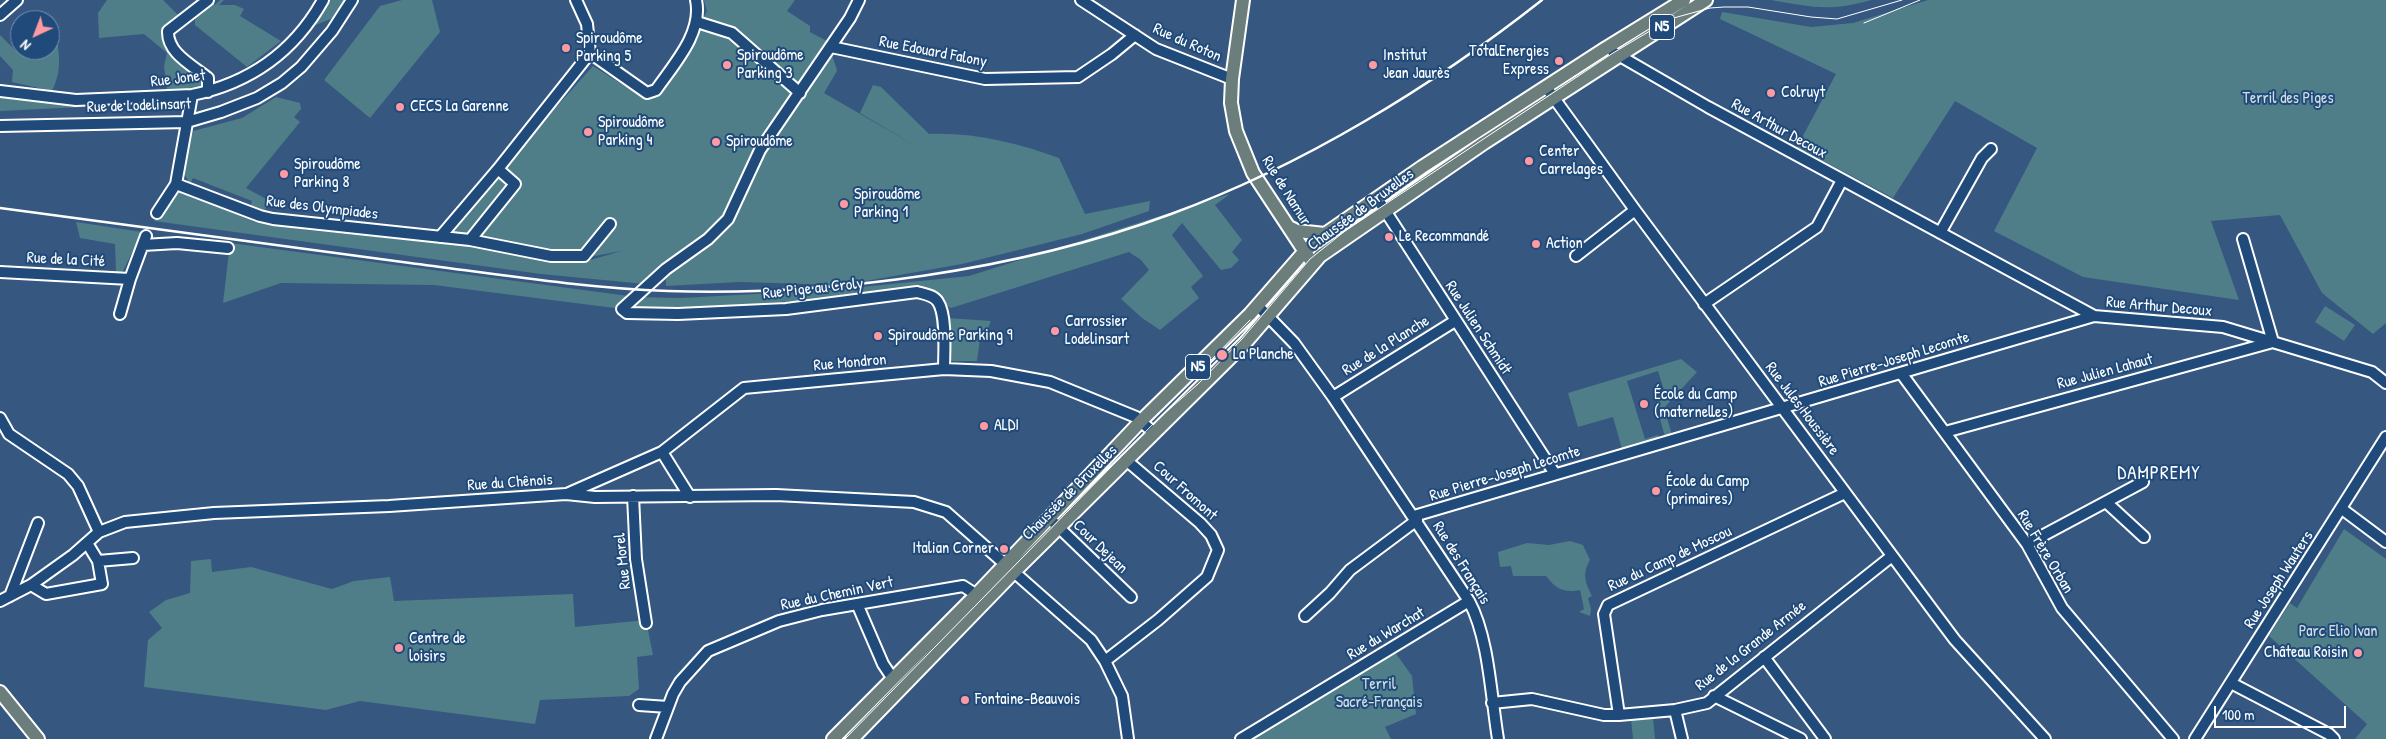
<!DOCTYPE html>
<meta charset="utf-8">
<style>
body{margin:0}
#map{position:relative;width:2386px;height:739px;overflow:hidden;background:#365780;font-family:"Patrick Hand",sans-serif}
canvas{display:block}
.north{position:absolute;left:10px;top:10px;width:50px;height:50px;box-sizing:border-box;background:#1f4a7a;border:1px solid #7992af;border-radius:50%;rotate:223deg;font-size:14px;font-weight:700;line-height:20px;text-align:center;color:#fff}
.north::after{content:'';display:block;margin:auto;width:18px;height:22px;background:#ff9aa2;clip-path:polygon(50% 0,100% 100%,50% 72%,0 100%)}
.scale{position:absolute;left:2214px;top:706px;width:132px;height:22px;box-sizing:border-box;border:2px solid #fff;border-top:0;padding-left:6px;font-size:15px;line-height:18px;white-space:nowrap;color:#fff;-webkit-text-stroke:4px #1f4a7a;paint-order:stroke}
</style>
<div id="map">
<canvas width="2386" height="739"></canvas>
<div class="north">N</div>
<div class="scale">100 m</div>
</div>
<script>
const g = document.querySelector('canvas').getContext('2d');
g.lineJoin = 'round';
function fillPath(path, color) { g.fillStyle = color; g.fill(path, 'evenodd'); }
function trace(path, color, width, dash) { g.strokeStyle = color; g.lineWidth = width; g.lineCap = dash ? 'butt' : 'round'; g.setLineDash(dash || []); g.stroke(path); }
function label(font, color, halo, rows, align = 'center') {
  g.font = font + ' "Patrick Hand",sans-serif'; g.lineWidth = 4; g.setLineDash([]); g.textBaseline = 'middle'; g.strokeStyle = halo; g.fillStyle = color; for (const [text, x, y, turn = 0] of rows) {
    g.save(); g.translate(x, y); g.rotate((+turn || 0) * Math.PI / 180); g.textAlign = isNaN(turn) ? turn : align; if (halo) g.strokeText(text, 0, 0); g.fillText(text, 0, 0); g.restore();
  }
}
const green = new Path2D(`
 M107 0H163L182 19 168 31 171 46 204 74V89L167 90 164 66 167 53 144 34 99 38 98 13Z
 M220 0H224L219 5H235L244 9 240 16 281 41 247 67 195 25V14L212 2 215 5Z
 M328 0H348L338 16 313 26Z
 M402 0H432L440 32 370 118 324 80 380 6Z
 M704 0H795L787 11 810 26V32L827 41 836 67 837 71 824 93 919 148 860 113 873 85 881 87 929 134C973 132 1018 143 1059 158L1085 214 1150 201 1149 211 1082 234 962 264 843 285 739 282 666 286V275L655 285 541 274 154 221 174 187 254 222 307 230 468 246 584 262 621 251 584 258 440 237 593 66 626 87 651 97 693 38 707 11Z
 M1771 0H1871C1832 12 1811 7 1771 0Z
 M1928 0H2386V323L2373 334 2322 293 2280 215 2211 221 2239 300 2083 277 1994 231 2037 148 1955 101 1893 198 1797 147 1836 74 1720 19 1722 12 1811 27 1853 23Z
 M0 35 18 53H25L29 50H50V39H57C60 60 61 72 52 91L12 82 13 70 0 56Z
 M0 96 83 107 0 111Z
 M276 97 300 103 301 109 294 117 300 122 246 188 270 201 264 211 250 207 252 201 193 178 190 184 182 170 193 131 242 118Z
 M1230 194 1215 205 1242 240 1232 252 1239 260 1231 268 1221 270 1182 223 1172 235 1203 276 1191 287 1199 298 1160 330 1142 318 1121 299 1149 270 1141 260 1129 252 951 308 917 292 627 313 622 309 434 285 281 283 223 303 230 243 636 297 681 298 833 290 969 276Z
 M76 222 142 232 122 273H116L115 244 80 238Z
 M2325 306 2355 325 2344 341 2315 322Z
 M947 318 991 321 984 338 980 339 977 361H947Z
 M1681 359 1697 372 1664 408 1672 435 1665 437 1657 408V400L1666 397 1658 371 1627 381 1645 439 1658 435 1659 439 1622 449 1613 417 1578 427 1568 393Z
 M2344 529 2386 559V739H2355L2367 724 2269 636 2290 603 2297 608Z
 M1570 541 1583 545 1590 560C1582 574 1585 582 1592 596L1588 598 1591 609 1590 616 1579 612 1584 609 1580 590C1563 593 1556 589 1546 576H1513L1511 566 1500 567 1498 552 1527 543 1549 545Z
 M211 559 212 572 251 567 332 589 354 581 390 577 394 601 573 594 575 627 646 620 653 655 637 657 639 689 629 696 540 700 535 724 360 701 326 710 144 687 148 640 162 628 149 612 166 600 190 593 191 561Z
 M1392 648 1412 676 1416 714 1385 727 1391 739H1241Z
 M1653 718 1655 739H1633L1631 719Z`);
const minor = new Path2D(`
 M576 0 587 24 590 53 647 93 656 90C674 64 703 33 696 0
 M859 0 850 18 760 150 728 219 708 239 666 269 622 309 627 313 678 314 786 309 917 292C924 294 934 295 938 302 947 315 944 353 944 369
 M1081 0 1156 49 1232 79
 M0 15 17 0
 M697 22 732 33 800 93
 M831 47 985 79 1078 77 1112 54 1135 35
 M1613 52 1708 107 2094 316 2223 327 2372 372 2386 383
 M1546 87 1635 210 1937 616 1955 640 2045 739
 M0 91 76 100 192 95C250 83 294 52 323 0
 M208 92V78C192 65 167 53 168 31L208 0
 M0 126 187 122 221 112 257 98 282 83 301 67 332 31 352 0
 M176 184 260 216 273 219 470 240 551 256H584L610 224
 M1377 198 1555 474
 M157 213 176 184 192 95
 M1940 233 1982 158 1991 149
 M440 237 498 169 590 53
 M470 240 515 184 498 169
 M143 245 177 243 228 248
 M1576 256 1635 210
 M0 272 130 279
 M1704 304 1817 227 1842 180
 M1258 306 1294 343 1333 397 1469 601C1489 638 1491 697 1498 739
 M120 314 130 279 146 236
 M1901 373 2027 544 2062 608 2173 739
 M1333 397 1455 321
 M0 418 9 434 68 474 78 486 99 532
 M1945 432 2273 342 2243 239
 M662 452 690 497
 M569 493 662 452 744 388 944 369 991 371 1050 382 1136 417 1154 433
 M633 496 636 559 646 623
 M2106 502 2144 537
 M2342 509 2386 542
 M1414 516 2094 316
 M1049 518 1131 597
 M2027 544 2143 482
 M98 561 133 558
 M31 585 46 594 102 584 98 561 87 543
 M10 596 38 523
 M0 601 31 585 73 555 99 532 125 522 214 513 389 506 566 494 595 497 776 495 914 502 946 512 1091 640 1105 661 1122 696 1128 739
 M858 606 883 664 893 679
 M1305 616 1330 593 1350 570 1417 520
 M1764 657 1825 739
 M1105 661 1158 620 1207 577 1218 550 1211 535 1200 523 1126 460
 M2231 683 2329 734 2334 739
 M1714 696 1801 739
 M1492 703 1532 699 1604 715H1619L1675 710 1707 703 1892 556
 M639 705 668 707
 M1675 710 1682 739
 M1619 715 1604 614 1608 605 1845 493
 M656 739 673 694 680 682 708 651 779 621 822 610 963 586 983 599
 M1241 739 1469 601
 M2195 739 2386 437`);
const major = new Path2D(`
 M1243 0 1232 79 1231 103 1236 131 1253 173 1309 258
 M1291 228 1297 231 1325 234
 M0 692 38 739
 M833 739 976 595 1142 420 1250 314 1304 252 1325 234 1422 167 1606 48 1684 0
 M852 739 1015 571 1245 343 1320 256 1484 143 1706 0`);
const tram = new Path2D(`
 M1864 23 1920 0
 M1184 388 1250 320
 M845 739 1158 419 1198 384 1242 339 1310 259 1345 231 1613 53 1670 19 1710 8 1724 7H1748L1811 17 1837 19 1902 0`);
const rail = new Path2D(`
 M0 208C137 226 274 245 410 263 496 274 582 288 668 291 832 296 1017 271 1171 214 1302 166 1433 86 1542 0`);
const markers = [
 [566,48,5,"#ff9aa2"],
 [1559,61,5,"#ff9aa2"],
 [727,65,5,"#ff9aa2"],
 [1373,65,5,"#ff9aa2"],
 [1771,93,5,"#ff9aa2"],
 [400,107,5,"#ff9aa2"],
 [588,132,5,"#ff9aa2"],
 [716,142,5,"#ff9aa2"],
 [1529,161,5,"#ff9aa2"],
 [284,174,5,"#ff9aa2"],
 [844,204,5,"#ff9aa2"],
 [1389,237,5,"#ff9aa2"],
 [1536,244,5,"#ff9aa2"],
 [1055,331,5,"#ff9aa2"],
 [878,336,5,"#ff9aa2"],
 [1222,355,6,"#ff9aa2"],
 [1644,404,5,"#ff9aa2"],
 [984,426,5,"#ff9aa2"],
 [1656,491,5,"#ff9aa2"],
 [1004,549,5,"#ff9aa2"],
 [399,648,5,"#ff9aa2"],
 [2358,653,5,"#ff9aa2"],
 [965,700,5,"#ff9aa2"]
];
const shields = [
 [1662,27,25],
 [1198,367,25]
];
const shieldNames = [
 ["N5",1662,27],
 ["N5",1198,367]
];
const poiNames = [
 ["Spiroudôme",576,39],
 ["Parking 5",576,57],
 ["TotalEnergies",1549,52,"right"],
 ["Express",1549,70,"right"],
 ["Spiroudôme",737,56],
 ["Parking 3",737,74],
 ["Institut",1383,56],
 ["Jean Jaurès",1383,74],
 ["Colruyt",1781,93],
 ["CECS La Garenne",410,107],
 ["Spiroudôme",598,123],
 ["Parking 4",598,141],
 ["Spiroudôme",726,142],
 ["Center",1539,152],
 ["Carrelages",1539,170],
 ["Spiroudôme",294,165],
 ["Parking 8",294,183],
 ["Spiroudôme",854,195],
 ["Parking 1",854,213],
 ["Le Recommandé",1399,237],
 ["Action",1546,244],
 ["Carrossier",1065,322],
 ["Lodelinsart",1065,340],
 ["Spiroudôme Parking 9",888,336],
 ["La Planche",1233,355],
 ["École du Camp",1654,395],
 ["(maternelles)",1654,413],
 ["ALDI",994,426],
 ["École du Camp",1666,482],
 ["(primaires)",1666,500],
 ["Italian Corner",994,549,"right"],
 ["Centre de",409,639],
 ["loisirs",409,657],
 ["Château Roisin",2348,653,"right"],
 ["Fontaine-Beauvois",975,700]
];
const streetNames = [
 ["Rue du Roton",1187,43,24],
 ["Rue Edouard Falony",933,52,11],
 ["Rue Jonet",178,79,-7],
 ["Rue de Lodelinsart",139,106,-2],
 ["Rue Arthur Decoux",1779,129,29],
 ["Rue de Namur",1286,191,58],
 ["Rue des Olympiades",322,208,7],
 ["Chaussée de Bruxelles",1361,210,-36],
 ["Rue de la Cité",66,260,3],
 ["Rue Pige au Croly",813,289,-6],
 ["Rue Arthur Decoux",2159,307,5],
 ["Rue Julien Schmidt",1478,328,57],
 ["Rue de la Planche",1386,346,-32],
 ["Rue Pierre-Joseph Lecomte",1894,360,-17],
 ["Rue Mondron",850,363,-5],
 ["Rue Julien Lahaut",2105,372,-15],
 ["Rue Jules Houssière",1802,409,53],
 ["Rue Pierre-Joseph Lecomte",1505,474,-17],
 ["Rue du Chênois",510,483,-4],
 ["Cour Fromont",1185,491,42],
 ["Chaussée de Bruxelles",1070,493,-45],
 ["Cour Dejean",1100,547,44],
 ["Rue Frère Orban",2045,552,59],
 ["Rue du Camp de Moscou",1670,559,-25],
 ["Rue Morel",623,561,-96],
 ["Rue des Français",1461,563,58],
 ["Rue Joseph Wauters",2279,580,-57],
 ["Rue du Chemin Vert",837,594,-12],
 ["Rue du Warchat",1386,634,-31],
 ["Rue de la Grande Armée",1751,646,-38]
];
const parkNames = [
 ["Terril des Piges",2288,99],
 ["Parc Elio Ivan",2338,632],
 ["Terril",1379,685],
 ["Sacré-Français",1379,703]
];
const quarterNames = [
 ["DAMPREMY",2159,474]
];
fillPath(green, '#4f7e88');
trace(minor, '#fff', 14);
trace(major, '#fff', 16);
trace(minor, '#1f4a7a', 10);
trace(major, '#6c7e7c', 12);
trace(tram, '#fff', 1);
trace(rail, '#fff', 2.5);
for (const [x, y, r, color] of markers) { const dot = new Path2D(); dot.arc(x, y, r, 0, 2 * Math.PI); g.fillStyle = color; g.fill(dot); trace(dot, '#1f4a7a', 2); }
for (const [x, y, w] of shields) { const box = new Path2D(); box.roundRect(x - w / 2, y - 12.5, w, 25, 4); g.fillStyle = '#1f4a7a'; g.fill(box); trace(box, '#fff', 1); }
label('bold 15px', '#fff', null, shieldNames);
label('16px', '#fff', '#1f4a7a', poiNames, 'left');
label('16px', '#fff', '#1f4a7a', streetNames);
label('16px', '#d3dfe1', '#1f4a7a', parkNames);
g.letterSpacing = '1px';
label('19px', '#fff', '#1f4a7a', quarterNames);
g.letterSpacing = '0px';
</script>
